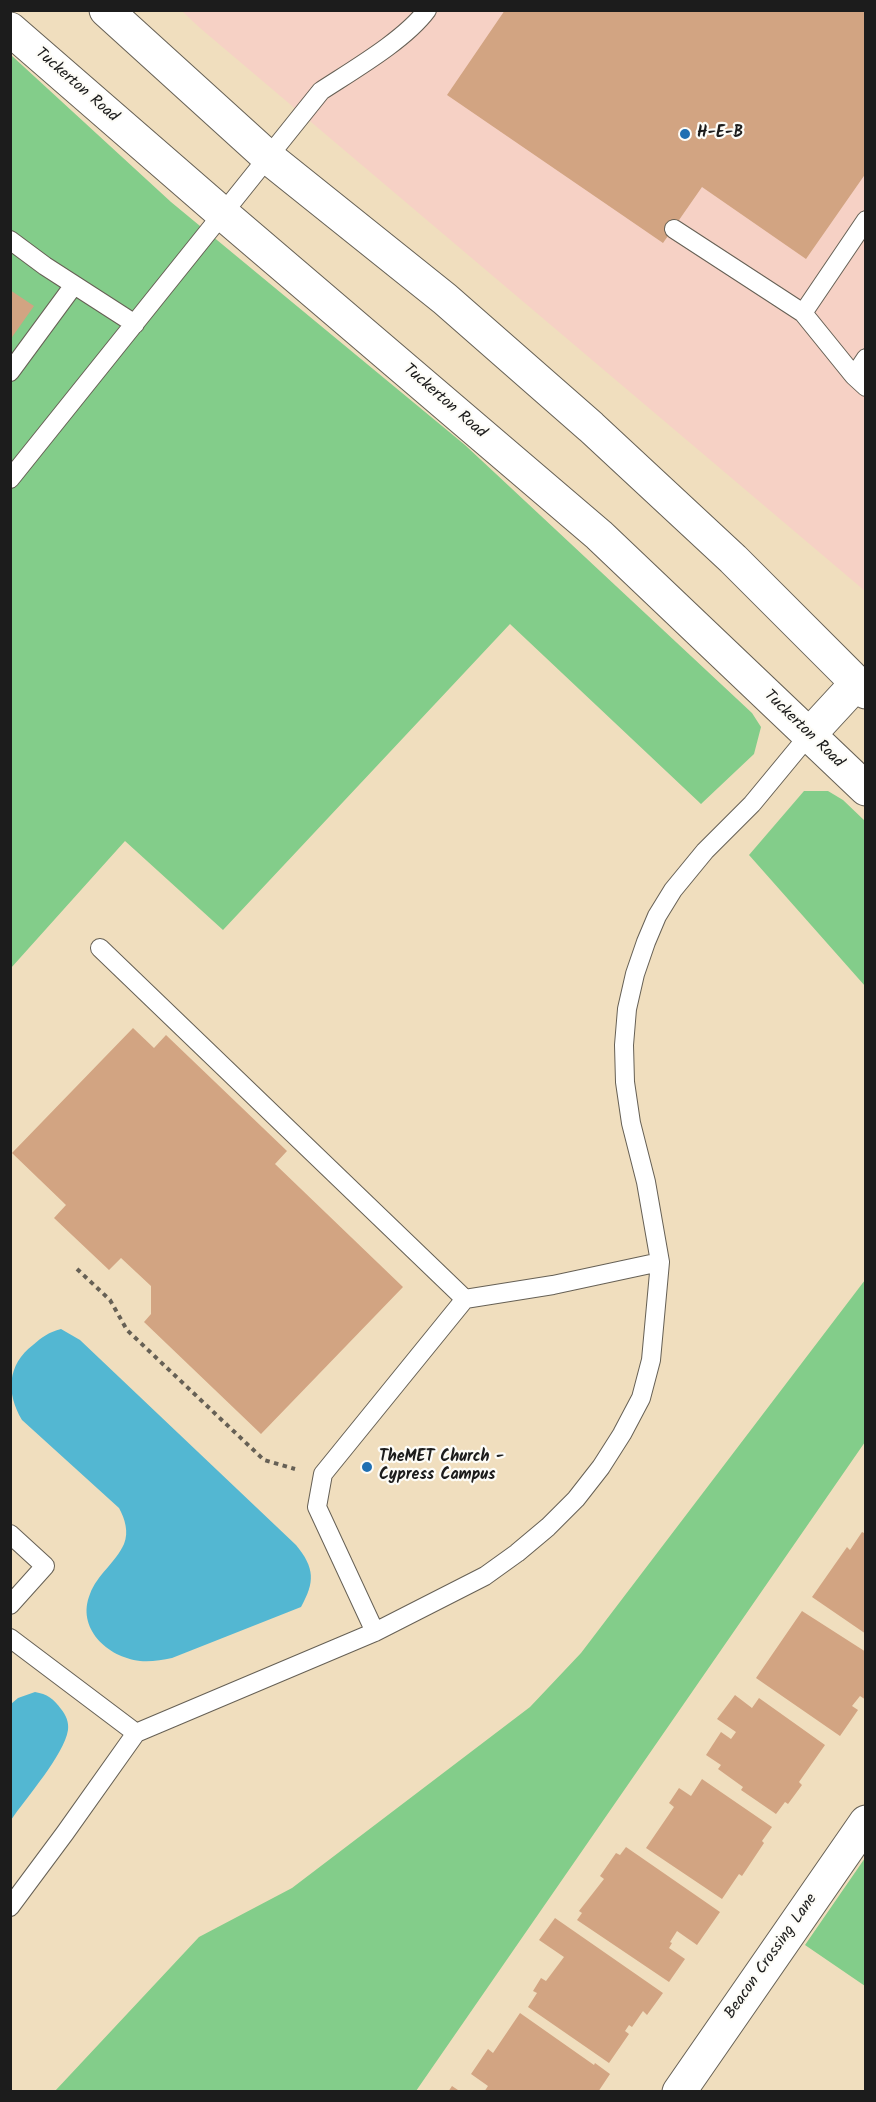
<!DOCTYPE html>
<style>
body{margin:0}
#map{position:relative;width:876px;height:2102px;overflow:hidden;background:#f0debe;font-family:Kalam,sans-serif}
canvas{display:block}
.frame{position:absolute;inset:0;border:12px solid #1c1c1c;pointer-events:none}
</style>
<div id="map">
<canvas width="876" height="2102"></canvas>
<div class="frame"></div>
</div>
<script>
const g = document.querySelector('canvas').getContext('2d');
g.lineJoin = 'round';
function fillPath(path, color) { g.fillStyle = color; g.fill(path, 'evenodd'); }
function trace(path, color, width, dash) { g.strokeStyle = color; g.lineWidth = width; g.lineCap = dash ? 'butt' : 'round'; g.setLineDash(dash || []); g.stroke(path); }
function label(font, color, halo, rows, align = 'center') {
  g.font = font + ' Kalam,sans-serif'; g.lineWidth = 4.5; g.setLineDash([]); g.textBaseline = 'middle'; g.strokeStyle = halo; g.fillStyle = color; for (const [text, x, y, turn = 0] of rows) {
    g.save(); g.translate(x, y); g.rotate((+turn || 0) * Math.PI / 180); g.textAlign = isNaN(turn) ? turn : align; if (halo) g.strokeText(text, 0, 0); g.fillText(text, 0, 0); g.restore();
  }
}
const built = new Path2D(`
 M182 11H865V591L200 28Z`);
const green = new Path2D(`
 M11 55 171 202 465 445 752 713 761 727 754 754 701 804 510 624 223 930 125 841 11 968Z
 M804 791H828L843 800 865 821V986L749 855Z
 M865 1280V1442L416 2091H55L199 1937 292 1888 530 1707 581 1653Z
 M865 1858V1986L805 1945Z`);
const water = new Path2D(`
 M61 1329 80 1340 296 1545C315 1568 315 1582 301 1607L172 1658C162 1660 151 1662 140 1661 107 1657 76 1628 90 1594 97 1575 116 1562 124 1544 129 1532 125 1519 119 1508L22 1420C6 1393 7 1365 33 1345 42 1337 49 1332 61 1329Z
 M35 1692C47 1694 54 1699 61 1709 66 1715 69 1722 68 1730 64 1755 26 1798 11 1820V1704L18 1698Z`);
const building = new Path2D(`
 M505 10H866V173L806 259 702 187 663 243 447 95Z
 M10 290 34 306 10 340Z
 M133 1028 154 1048 166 1035 287 1151 275 1164 403 1287 261 1434 144 1322 151 1314V1286L121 1258 109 1270 54 1218 66 1205 12 1153Z
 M862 1532 866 1534V1634L812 1597 847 1547 850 1550Z
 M802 1611 866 1652V1700L860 1696 852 1706 858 1710 840 1736 756 1678Z
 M735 1695 752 1708 759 1698 825 1745 799 1782 802 1785 788 1804 785 1802 776 1814 741 1790 743 1787 718 1769 721 1765 706 1755 721 1732 731 1739 736 1732 717 1719Z
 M702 1779 772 1827 762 1841 764 1843 742 1876 739 1874 722 1899 646 1848 674 1807 669 1803 679 1788 691 1796Z
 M626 1847 720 1912 697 1945 677 1931 670 1942 672 1943 669 1948 685 1959 669 1982 577 1920 582 1913 579 1911 604 1879 600 1876 616 1853 620 1855Z
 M555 1918 663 1993 647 2015 643 2011 632 2027 629 2025 625 2031 629 2034 609 2063 528 2007 537 1993 533 1991 541 1978 546 1981 564 1957 539 1940Z
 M520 2013 594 2065 595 2063 610 2074 598 2092H484L488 2086 471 2074 488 2049 493 2053Z
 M452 2086 461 2092H448Z`);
const path = new Path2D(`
 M77 1269 110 1300 127 1330 264 1460 295 1469`);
const lane = new Path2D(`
 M674 229 803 313 866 220
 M10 240 45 266 135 324
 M803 313 854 376
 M866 358 854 376 866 387
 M10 372 74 285
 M10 479 321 91C353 70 405 40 427 10
 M100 948 465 1299 553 1285 660 1262
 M10 1534 45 1566 10 1605
 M375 1632 317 1507 323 1474 465 1299
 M10 1638 136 1733
 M10 1907 65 1833 136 1733 375 1632 485 1576 517 1553 548 1527 576 1499 601 1467 622 1434 641 1398 651 1360 660 1262 646 1182 631 1123 625 1082 624 1045 627 1009 635 974 646 942 657 916 673 890 705 851 752 804 809 735`);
const street = new Path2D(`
 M679 2092 866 1822`);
const secondary = new Path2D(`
 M106 10 269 158 445 299 591 427 733 559 866 692
 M10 29 223 214 599 535 866 789
 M809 735 856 684`);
const markers = [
 [685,134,6,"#1f6fb2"],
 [367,1467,6,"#1f6fb2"]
];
const streetNames = [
 ["Tuckerton Road",76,86,41],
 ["Tuckerton Road",444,402,41],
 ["Tuckerton Road",803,730,44],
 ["Beacon Crossing Lane",772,1957,-55]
];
const poiNames = [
 ["H-E-B",697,134],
 ["TheMET Church -",379,1458],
 ["Cypress Campus",379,1476]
];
fillPath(built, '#f6d1c5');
fillPath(green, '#83cd8a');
fillPath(water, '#53b7d2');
fillPath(building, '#d2a482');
trace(lane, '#666055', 20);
trace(street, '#666055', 35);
trace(secondary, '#666055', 35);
trace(path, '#666055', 4, [4.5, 4.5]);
trace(lane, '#fff', 18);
trace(street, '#fff', 33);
trace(secondary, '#fff', 33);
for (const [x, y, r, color] of markers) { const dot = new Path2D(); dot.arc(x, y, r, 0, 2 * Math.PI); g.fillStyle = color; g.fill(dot); trace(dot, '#fdfcf7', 2); }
label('16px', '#1c1c1c', '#fdfcf7', streetNames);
label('bold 16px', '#1c1c1c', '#fdfcf7', poiNames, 'left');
</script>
